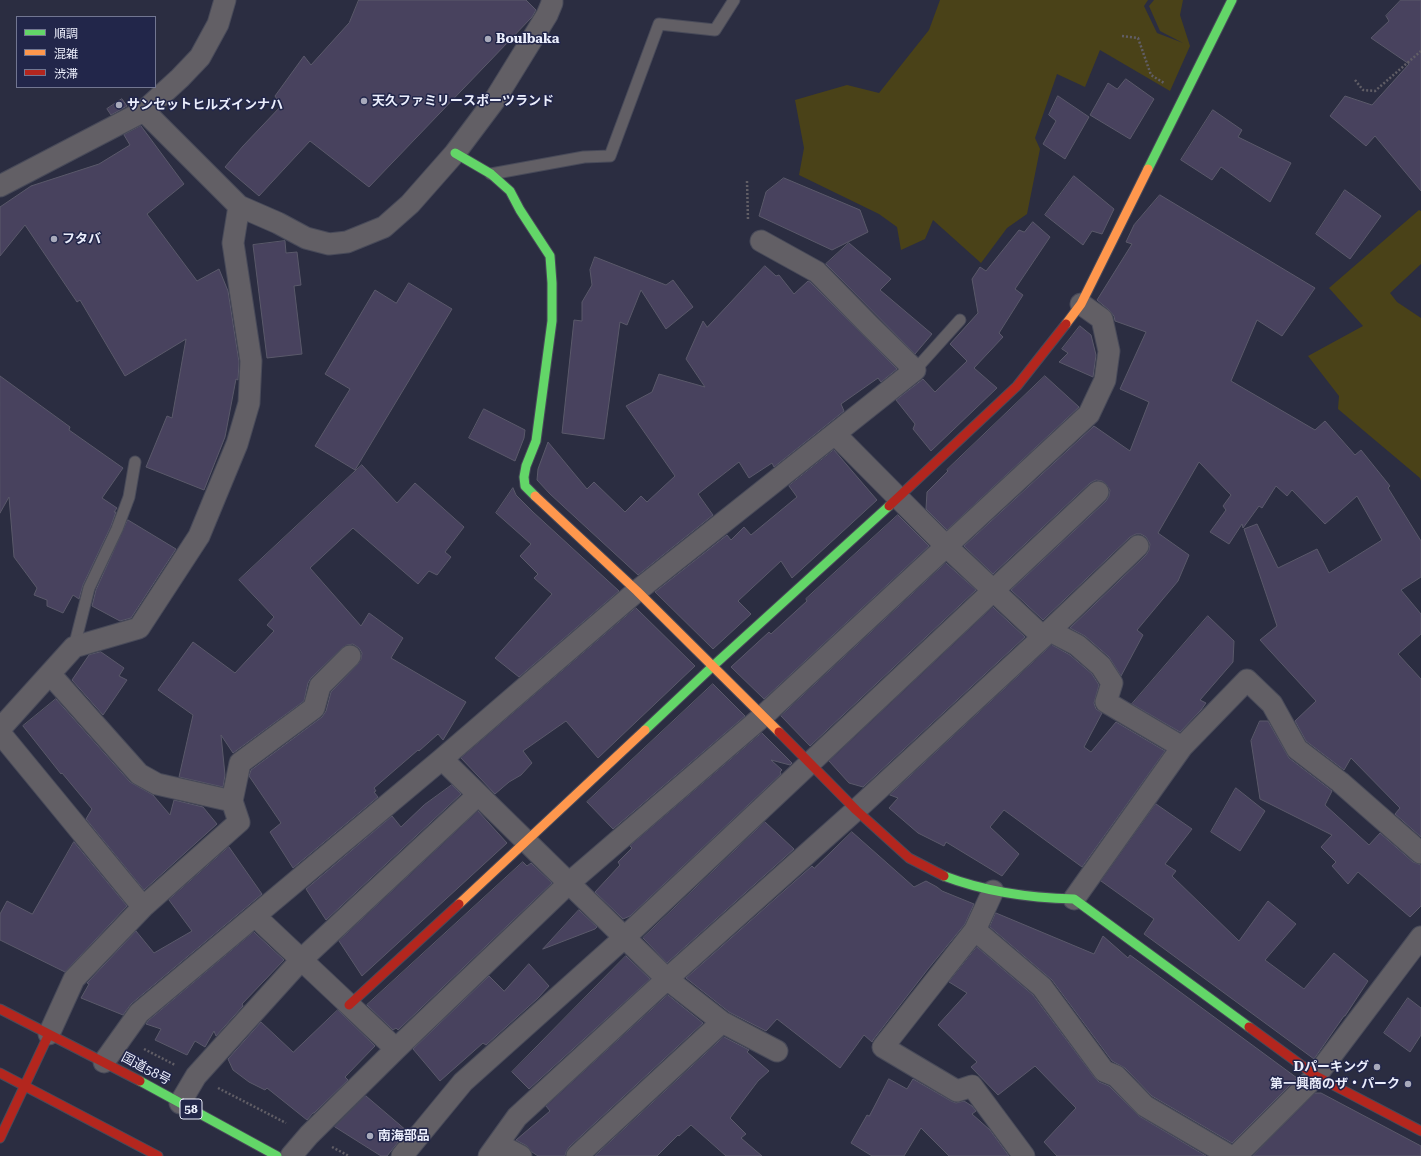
<!DOCTYPE html>
<meta charset="utf-8">
<style>
body{margin:0}
#map{position:relative;width:1421px;height:1156px;overflow:hidden;background:#2b2d41;font-family:"Roboto Serif","Noto Sans JP",serif}
canvas{display:block}
.legend{position:absolute;left:16px;top:16px;width:140px;height:72px;box-sizing:border-box;background:#22264a;border:1px solid #727691;margin:0;padding:5px 7px;list-style:none;font-size:12px;color:#ebeefc}
.legend li{display:flex;align-items:center;gap:8px;height:20px}
.legend b{width:20px;border:1px solid #727691}
</style>
<div id="map">
<canvas width="1421" height="1156"></canvas>
<ul class="legend">
<li><b style="height:5px;background:#63d668"></b>順調</li>
<li><b style="height:5px;background:#ff974d"></b>混雑</li>
<li><b style="height:5px;background:#b3261e"></b>渋滞</li>
</ul>
</div>
<script>
const g = document.querySelector('canvas').getContext('2d');
g.lineJoin = 'round';
function fillPath(path, color) { g.fillStyle = color; g.fill(path, 'evenodd'); }
function trace(path, color, width, dash) { g.strokeStyle = color; g.lineWidth = width; g.lineCap = dash ? 'butt' : 'round'; g.setLineDash(dash || []); g.stroke(path); }
function label(font, color, halo, rows, align = 'center') {
  g.font = font + ' "Roboto Serif","Noto Sans JP",serif'; g.lineWidth = 3; g.setLineDash([]); g.textBaseline = 'middle'; g.strokeStyle = halo; g.fillStyle = color; for (const [text, x, y, turn = 0] of rows) {
    g.save(); g.translate(x, y); g.rotate((+turn || 0) * Math.PI / 180); g.textAlign = isNaN(turn) ? turn : align; if (halo) g.strokeText(text, 0, 0); g.fillText(text, 0, 0); g.restore();
  }
}
const green = new Path2D(`
 M940 0H1148L1144 6 1157 33 1183 43 1160 31 1149 6 1154 0H1183L1180 15 1190 46 1170 91 1100 50 1085 87 1057 74 1035 138 1040 149 1027 214 1007 228 981 263 933 220 925 239 901 250 897 227 879 214 799 175 804 148 795 100 847 85 879 93 929 30Z
 M1419 210 1421 211V264L1390 293 1397 302 1421 318V481L1420 478 1338 409 1339 396 1308 356 1363 326 1329 288Z`);
const building = new Path2D(`
 M359 0H526L536 10 532 17 369 187 310 141 259 196 225 167 243 146 281 106 275 96 304 56 311 65 349 23Z
 M1401 0H1421V191L1375 136 1366 146 1330 116 1345 96 1372 105 1409 64 1371 38 1389 21 1386 16Z
 M1126 79 1154 99 1130 139 1090 115 1108 83 1117 89Z
 M1058 96 1089 117 1065 159 1043 144 1056 121 1049 115Z
 M122 99 127 106 111 115 107 109Z
 M1213 110 1242 130 1238 137 1291 163 1270 202 1221 167 1212 180 1181 160Z
 M141 126 184 184 147 214 197 281 219 269 228 291 239 362 238 380 236 379 225 437 204 490 146 467 167 416 172 418 186 339 125 376 80 300 77 302 25 225 0 256V207L31 186 99 164 130 145 124 135Z
 M1074 176 1114 209 1102 234 1092 231 1083 245 1045 215Z
 M784 178 860 210 868 232 832 250 759 216 766 192Z
 M1345 190 1381 216 1350 259 1316 234Z
 M1160 195 1315 288 1282 336 1257 320 1231 381 1315 430 1325 421 1355 455 1361 450 1390 486 1388 488 1421 541V577L1401 590 1421 614V634L1398 654 1421 679V837L1395 814 1400 808 1351 758 1344 770 1306 741 1295 721 1316 701 1260 640 1277 626 1244 529 1257 524 1278 568 1317 549 1329 573 1382 540 1357 496 1325 524 1292 490 1287 496 1276 486 1262 508 1259 506 1243 528 1242 524 1229 544 1210 532 1226 510 1223 506 1231 495 1199 462 1158 533 1189 555 1178 581 1137 630 1143 635 1121 676 1109 657 1085 636 1070 628 1146 555 1149 550 1150 544 1146 537 1141 534H1136L1130 537 1043 620 1011 590 1106 501 1109 496 1110 490 1106 484 1102 481 1096 480 1090 483 993 574 964 546 1094 426 1130 451 1149 402 1120 389 1146 332 1115 321 1114 316 1109 310 1097 300 1132 244 1126 242 1134 225Z
 M1033 222 1050 237 1015 289 1023 295 999 333 1003 337 974 368 997 388 931 451 913 429 915 424 896 400 923 379 935 392 967 361 950 344 978 313 972 279 980 267 986 271 1019 230 1024 232Z
 M285 241 286 253 297 252 301 285 294 286 302 354 267 358 253 245Z
 M849 243 891 279 880 290 932 334 915 354 826 264Z
 M595 257 666 285 673 280 693 307 666 329 641 290 627 325 620 322 604 439 562 433 574 320 582 321V302L592 285 590 270Z
 M765 266 776 276 779 275 794 294 808 281 810 282 897 369 881 382 878 378 841 404 844 411 774 467 772 463 749 478 739 462 698 494 713 515 638 575 550 494 537 480 538 469 548 442 587 489 594 482 625 512 641 496 647 502 675 476 626 406 652 392 659 374 705 387 686 359 703 321 707 327Z
 M409 283 452 309 355 470 315 446 350 389 325 374 375 290 396 303Z
 M1080 326 1091 335 1096 355 1093 377 1059 362 1068 353 1062 349Z
 M0 376 70 427 69 430 123 468 102 498 117 508 114 512H116L111 526 83 585 79 599 73 595 63 613 47 606V600L34 595 37 588 14 557 9 497 0 513Z
 M1045 376 1079 407 947 530 926 509 927 492 948 471 947 470Z
 M484 409 525 430 524 438 515 461 469 438Z
 M834 450 877 500 792 578 781 561 738 601 751 614 713 649 655 592 727 535 731 540 744 527 751 535 797 497 789 486Z
 M362 465 397 503 415 483 464 527 445 552 451 557 437 575 429 571 418 584 353 528 310 568 361 626 369 613 403 638 391 658 466 702 443 740 438 734 419 751 418 750 374 788 376 791 374 792 378 797 293 868 270 832 281 823 249 776 251 770 322 717 326 711 331 692 358 664 361 659 362 653 359 648 353 644 347 645 342 648 311 678 308 683 304 701 233 753 221 735 225 775 223 787 179 777 193 715 158 690 193 642 235 673 274 631 267 625 274 617 239 580Z
 M513 488 516 495 533 512 619 591 519 677 495 658 552 594 534 578 538 574 520 556 531 544 496 513Z
 M898 515 929 546 764 699 731 667 769 632 771 634 807 601 806 599Z
 M128 520 176 549 131 618 120 621 92 606 96 590Z
 M946 563 976 590 810 746 781 716Z
 M993 607 1025 637 863 787 849 783 829 761Z
 M636 608 695 666 598 758 566 721 523 751 532 763 521 775 509 782 495 794 461 758Z
 M1208 616 1234 641 1233 662 1200 700 1206 703 1201 710 1180 732 1132 704Z
 M1052 645 1070 655 1092 674 1099 685 1094 703 1096 709 1102 713 1084 747 1091 752 1116 722 1165 751 1082 867 1004 810 990 827 1019 854 1002 876 946 842 944 846 918 833 889 808 898 798 890 795Z
 M101 652 124 668 119 676 127 680 103 715 72 680 89 655Z
 M713 684 745 716 613 829 587 802Z
 M56 699 130 782 153 795 170 815 174 800 203 807 217 824 144 890 86 819 92 809 62 773 61 774 23 726Z
 M1260 721H1268L1289 758 1332 791 1325 805 1369 845 1380 833 1413 862 1421 865V906L1410 917 1358 872 1348 884 1332 866 1336 862 1321 847 1332 835 1260 799 1251 741Z
 M762 733 792 763 790 765 771 760 782 770 780 772 781 774 630 916 623 919 595 892 620 865 618 862 632 848 630 846Z
 M452 785 461 794 326 920 306 889 392 816 401 827 424 805Z
 M1236 788 1265 811 1240 851 1211 832Z
 M1156 804 1192 829 1165 864 1176 871 1172 876 1239 941 1268 901 1296 924 1265 960 1304 989 1334 953 1368 981 1345 1016H1344L1314 1059 1144 934 1154 919 1101 881Z
 M478 811 507 843 362 976 339 941Z
 M765 822 794 849 667 963 643 938Z
 M852 832 914 887 926 881 937 887 942 891 974 904 965 924 928 969 873 1040 872 1042 864 1035 840 1068 777 1019 766 1031 729 1012 686 978 812 866 814 868Z
 M74 842 127 906 65 972 0 940V914L7 901 32 914Z
 M229 847 262 894 131 1004 123 1015 81 998 89 984 87 983 136 931 154 953 192 931 169 900Z
 M523 862 527 866 531 863 552 883 398 1030 396 1028 393 1030 367 1005Z
 M579 910 597 927 595 929 543 949Z
 M996 913 1094 954 1103 936 1128 958 1130 955 1297 1078 1232 1143 1152 1096 1125 1068 1112 1061 1052 980 990 927Z
 M254 932 284 960 242 1004 243 1006 216 1036 214 1031 205 1047 195 1041 187 1055 155 1040 161 1029 146 1024 148 1021Z
 M977 947 1033 995 1095 1078 1099 1082 1109 1086 1139 1116 1206 1156H1057L1044 1142 1076 1108 1035 1066 998 1095 971 1067 977 1062 938 1025 967 993 949 982Z
 M626 956 650 979 529 1089 512 1072Z
 M529 964 549 986 538 998 486 1045 483 1043 440 1081 413 1049 489 976 504 991Z
 M668 995 703 1023 569 1147 566 1152 565 1156H538L532 1152 527 1146 516 1140 550 1111 546 1106Z
 M1408 998 1421 1008V1035L1410 1052 1384 1033Z
 M338 1010 375 1046 345 1077 348 1080 314 1113H313L307 1120 267 1088 265 1090 249 1082 233 1070 228 1059 261 1022 293 1052Z
 M724 1037 749 1050 747 1052 769 1071 758 1081 730 1118 746 1134 741 1138 762 1156H726L691 1125 679 1136 678 1135 657 1156H595Z
 M889 1079 907 1089 913 1079 951 1101 956 1103 964 1101 972 1106 976 1111 972 1114 990 1130 1009 1156H949L921 1128 904 1156H872L851 1143 867 1115 869 1116Z
 M1315 1093H1321L1421 1146V1156H1253Z
 M366 1096 407 1131 387 1156H381L335 1127Z`);
const path = new Path2D(`
 M1122 36 1138 38 1151 75 1164 83
 M1355 80 1363 90 1375 91 1421 51
 M747 181 748 220
 M144 1049 175 1065
 M218 1088 286 1123
 M332 1147 349 1156`);
const lane = new Path2D(`
 M491 174 584 157 610 156 659 24 715 30 734 0
 M915 370 960 320
 M74 647 89 588 117 529 129 497 135 462`);
const street = new Path2D(`
 M144 111 239 206 278 223 306 238 329 244 347 242 384 227 410 204 455 153 494 101 547 15 552 3V0
 M0 186 144 111 180 78 200 57 218 24 225 0
 M835 434 946 546 1043 637
 M1050 631 1077 645 1101 666 1112 683 1106 702 1182 747
 M50 674 139 774 157 784 232 801
 M0 729 74 647 139 628 199 536 237 444 249 403 251 361 233 243 239 206
 M0 733 143 907
 M442 759 667 979 722 1022
 M993 891 975 930 883 1047 957 1091 972 1086 1024 1156
 M1074 899 1182 747 1247 680 1272 704 1297 749 1340 782 1421 853
 M255 916 396 1049
 M975 930 1042 987 1104 1071 1116 1076 1145 1106 1230 1156
 M49 1034 74 979 143 907 239 822 232 801 240 763 314 708 320 686 350 656
 M104 1062 139 1013 442 759 637 591 915 370 870 326 817 272 761 241
 M180 1103 196 1076 301 960 478 795
 M498 1144 521 1156
 M291 1156 309 1135 396 1049 569 883 763 716 1089 414 1105 380 1109 351 1102 319 1081 304
 M402 1156 463 1082 625 937 1098 492
 M489 1156 517 1117 667 979 856 810 1043 637 1138 546
 M577 1156 722 1022 777 1051
 M1236 1156 1316 1076 1421 937`);
const fast = new Path2D(`
 M455 153 491 174 510 191 520 210 550 256 552 283V321L536 441 526 466 524 477 525 486 535 496
 M1148 169 1232 0
 M645 730 713 666 889 506
 M944 876C986 892 1029 898 1074 899L1249 1027
 M140 1081 277 1156`);
const slow = new Path2D(`
 M1066 324 1081 304 1148 169
 M535 496 637 591 779 732
 M459 904 645 730`);
const jam = new Path2D(`
 M889 506 1017 386 1066 324
 M779 732 856 810 909 858 944 876
 M349 1005 459 904
 M0 1009 140 1081
 M1249 1027 1316 1076 1421 1131
 M0 1073 158 1156
 M0 1138 49 1034`);
const markers = [
 [488,39,4,"#a8aabb"],
 [364,101,4,"#a8aabb"],
 [119,105,4,"#a8aabb"],
 [54,239,4,"#a8aabb"],
 [1377,1067,4,"#a8aabb"],
 [1408,1084,4,"#a8aabb"],
 [370,1136,4,"#a8aabb"]
];
const shields = [
 [191,1109,22]
];
const shieldNames = [
 ["58",191,1109]
];
const poiNames = [
 ["Boulbaka",496,39],
 ["天久ファミリースポーツランド",372,101],
 ["サンセットヒルズインナハ",127,105],
 ["フタバ",62,239],
 ["Dパーキング",1369,1067,"right"],
 ["第一興商のザ・パーク",1400,1084,"right"],
 ["南海部品",378,1136]
];
const streetNames = [
 ["国道58号",146,1069,28]
];
fillPath(green, '#4a4218');
fillPath(building, '#48425e');
trace(building, '#5a596a', 1);
trace(lane, '#484a59', 13);
trace(street, '#484a59', 23);
trace(fast, '#484a59', 11);
trace(slow, '#484a59', 11);
trace(jam, '#484a59', 11);
trace(path, '#615e66', 2.5, [2, 2]);
trace(lane, '#625f65', 11);
trace(street, '#625f65', 21);
trace(fast, '#63d668', 9);
trace(slow, '#ff974d', 9);
trace(jam, '#b3261e', 9);
for (const [x, y, r, color] of markers) { const dot = new Path2D(); dot.arc(x, y, r, 0, 2 * Math.PI); g.fillStyle = color; g.fill(dot); trace(dot, '#22264a', 1.5); }
for (const [x, y, w] of shields) { const box = new Path2D(); box.roundRect(x - w / 2, y - 10, w, 20, 3); g.fillStyle = '#22264a'; g.fill(box); trace(box, '#ebeefc', 1); }
label('bold 12px', '#ebeefc', null, shieldNames);
label('bold 13px', '#ebeefc', '#22264a', poiNames, 'left');
label('13px', '#ebeefc', '#22264a', streetNames);
</script>
